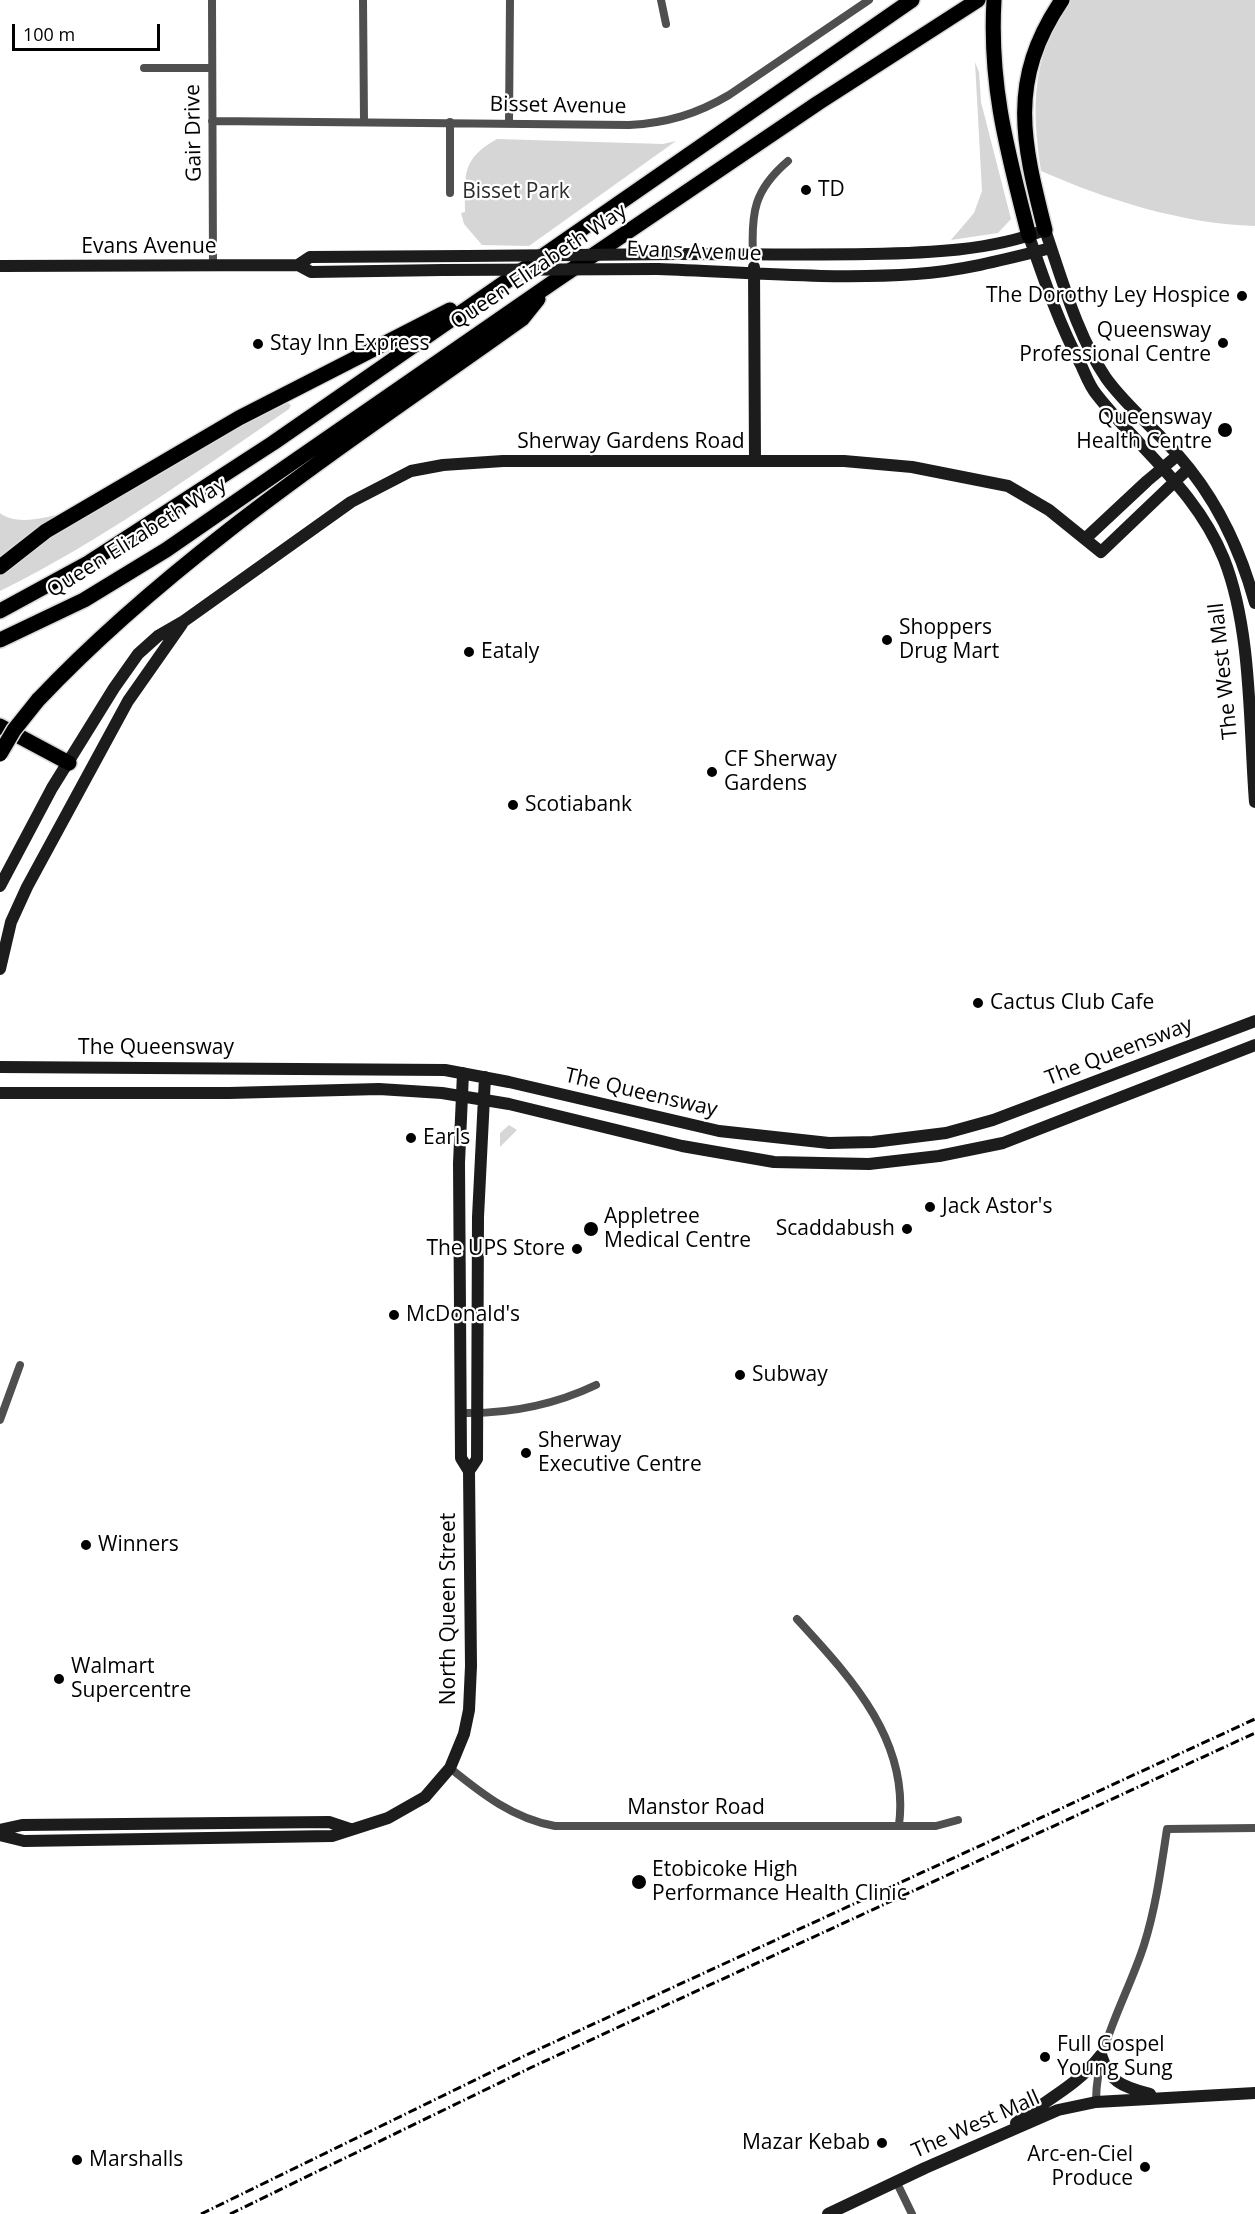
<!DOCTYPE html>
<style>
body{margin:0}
#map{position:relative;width:1255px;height:2214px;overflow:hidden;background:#fff;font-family:"Open Sans",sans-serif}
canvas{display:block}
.scale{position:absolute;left:12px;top:24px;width:148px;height:27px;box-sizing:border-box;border:3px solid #000;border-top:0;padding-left:8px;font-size:18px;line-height:21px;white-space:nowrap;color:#000;-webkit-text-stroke:4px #fff;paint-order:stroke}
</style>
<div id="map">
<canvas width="1255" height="2214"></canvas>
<div class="scale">100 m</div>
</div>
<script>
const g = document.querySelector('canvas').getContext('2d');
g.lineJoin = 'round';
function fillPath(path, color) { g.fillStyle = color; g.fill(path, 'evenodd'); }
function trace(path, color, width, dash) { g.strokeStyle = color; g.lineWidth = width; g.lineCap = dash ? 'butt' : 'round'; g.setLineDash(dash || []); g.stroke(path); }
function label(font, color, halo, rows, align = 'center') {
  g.font = font + ' "Open Sans",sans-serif'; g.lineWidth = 4.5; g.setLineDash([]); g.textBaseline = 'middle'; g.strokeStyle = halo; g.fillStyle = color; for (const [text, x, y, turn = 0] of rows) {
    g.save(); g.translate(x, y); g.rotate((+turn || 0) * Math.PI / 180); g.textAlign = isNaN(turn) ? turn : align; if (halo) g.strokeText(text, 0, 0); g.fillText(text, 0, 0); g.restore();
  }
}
const green = new Path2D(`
 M1069 0H1255V226C1183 224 1107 200 1041 171 1031 104 1032 59 1069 0Z
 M975 62 979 72 981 102 1011 219 998 233 951 240 974 213 982 191Z
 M497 139 663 144 676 141 529 246 482 245 464 224 461 213 465 212C465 175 461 159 497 139Z
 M288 403 291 405 289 409C195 473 102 541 0 591V513C40 546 197 451 239 428 253 420 272 405 288 403Z
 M509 1125 517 1130 500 1147V1133Z`);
const street = new Path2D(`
 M212 0 213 266
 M363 0 364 121
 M661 0 666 24
 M144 68H211
 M212 121 629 125C667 123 697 114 729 95L869 0
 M509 123 510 0
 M450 193V122
 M753 255C751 212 754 190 788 161
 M461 1413C508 1414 554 1405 596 1385
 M0 1420 20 1365
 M797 1619C850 1677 910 1740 899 1825
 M450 1768C482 1794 514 1819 555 1826H936L958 1820
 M1096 2102C1096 2044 1127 1998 1144 1945 1156 1907 1161 1868 1167 1829L1255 1828
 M896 2181 912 2214`);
const secondary = new Path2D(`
 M1029 236C1044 280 1060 326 1082 367 1086 376 1090 387 1097 395 1141 451 1196 490 1224 559 1252 630 1249 726 1255 802
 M678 254C742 254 806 255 869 254 928 253 990 251 1045 230 1062 279 1077 335 1106 378 1126 406 1155 429 1178 455 1216 498 1240 548 1255 603
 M298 265 310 257 467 256
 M0 266 298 265 311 272 443 270
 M754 267 755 461
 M658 269C744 272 830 280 916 274 961 271 1007 259 1051 248
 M1086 538 1147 481 1178 455
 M0 886 52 788 114 688 138 654 158 636 184 621 351 502 411 471 443 465 503 461H844L912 467 1008 486 1049 510 1101 552 1189 468
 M0 969 11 922 27 887 128 701 182 624
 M0 1067 445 1070 509 1082 719 1131 829 1143 873 1142 946 1133 993 1120 1255 1021
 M0 1093H229L379 1089 442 1093 509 1104 682 1146 774 1162 869 1164 939 1156 1003 1143 1255 1045
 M469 1471 477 1459 478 1217 485 1077
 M0 1830 22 1825 329 1822 350 1829
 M0 1835 24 1841 332 1836 388 1818 425 1797 450 1768 464 1734 469 1710 471 1666 469 1471 461 1458 459 1163 463 1073
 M1101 2055C1111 2084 1122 2086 1150 2094
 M1016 2123C1047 2099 1077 2086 1101 2055
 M828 2214 925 2168 1058 2110 1096 2102 1255 2093`);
const highway = new Path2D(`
 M994 0C989 87 1008 153 1029 236
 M1045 230C1023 143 1007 81 1062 0
 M0 567 46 531 239 418 450 310
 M0 611 88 563 273 443 912 0
 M0 640 84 600 166 550 552 283 818 103 978 0
 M38 700C178 552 357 437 522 319L538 299
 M0 726 69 763`);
const rail = new Path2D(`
 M201 2214 524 2056 1255 1719
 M230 2214 530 2068 1255 1733`);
const secondaryBridge = new Path2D(`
 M467 256 678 254
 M443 270 658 269`);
const highwayBridge = new Path2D(`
 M0 754 14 730 38 700`);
const markers = [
 [806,190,6,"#000"],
 [1242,296,6,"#000"],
 [1223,343,6,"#000"],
 [258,344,6,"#000"],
 [1225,430,8,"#000"],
 [887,640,6,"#000"],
 [469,652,6,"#000"],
 [712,772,6,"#000"],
 [513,805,6,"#000"],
 [978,1003,6,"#000"],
 [411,1138,6,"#000"],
 [930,1207,6,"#000"],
 [591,1229,8,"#000"],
 [907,1229,6,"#000"],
 [577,1249,6,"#000"],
 [394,1315,6,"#000"],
 [740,1375,6,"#000"],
 [526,1453,6,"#000"],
 [86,1545,6,"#000"],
 [59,1679,6,"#000"],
 [639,1882,8,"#000"],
 [1045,2057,6,"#000"],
 [882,2143,6,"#000"],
 [77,2160,6,"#000"],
 [1145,2167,6,"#000"]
];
const streetNames = [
 ["Bisset Avenue",558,106,1],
 ["Gair Drive",194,133,-91],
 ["Evans Avenue",149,247],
 ["Evans Avenue",694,252,2],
 ["Queen Elizabeth Way",539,267,-34],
 ["Sherway Gardens Road",631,442],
 ["Queen Elizabeth Way",137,538,-32],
 ["The West Mall",1224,671,-96],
 ["The Queensway",156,1048],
 ["The Queensway",1119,1052,-21],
 ["The Queensway",641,1093,13],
 ["North Queen Street",449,1609,-90],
 ["Manstor Road",696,1808],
 ["The West Mall",976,2125,-24]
];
const poiNames = [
 ["TD",818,190],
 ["The Dorothy Ley Hospice",1230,296,"right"],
 ["Queensway",1211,331,"right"],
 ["Professional Centre",1211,355,"right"],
 ["Stay Inn Express",270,344],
 ["Queensway",1212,418,"right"],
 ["Health Centre",1212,442,"right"],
 ["Shoppers",899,628],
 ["Drug Mart",899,652],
 ["Eataly",481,652],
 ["CF Sherway",724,760],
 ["Gardens",724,784],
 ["Scotiabank",525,805],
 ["Cactus Club Cafe",990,1003],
 ["Earls",423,1138],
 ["Jack Astor's",942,1207],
 ["Appletree",604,1217],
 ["Medical Centre",604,1241],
 ["Scaddabush",895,1229,"right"],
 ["The UPS Store",565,1249,"right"],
 ["McDonald's",406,1315],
 ["Subway",752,1375],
 ["Sherway",538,1441],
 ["Executive Centre",538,1465],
 ["Winners",98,1545],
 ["Walmart",71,1667],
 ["Supercentre",71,1691],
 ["Etobicoke High",652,1870],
 ["Performance Health Clinic",652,1894],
 ["Full Gospel",1057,2045],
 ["Young Sung",1057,2069],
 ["Mazar Kebab",870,2143,"right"],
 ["Arc-en-Ciel",1133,2155,"right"],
 ["Produce",1133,2179,"right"],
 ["Marshalls",89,2160]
];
const parkNames = [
 ["Bisset Park",516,192]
];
fillPath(green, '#d6d6d6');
trace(highway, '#dbdbdb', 18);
trace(street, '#4f4f4f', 8);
trace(secondary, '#1c1c1c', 12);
trace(highway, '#000', 15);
trace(rail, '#000', 3, [9, 3, 1.5, 3]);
trace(highwayBridge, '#dbdbdb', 18, []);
trace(secondaryBridge, '#1c1c1c', 12);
trace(highwayBridge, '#000', 15);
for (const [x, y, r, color] of markers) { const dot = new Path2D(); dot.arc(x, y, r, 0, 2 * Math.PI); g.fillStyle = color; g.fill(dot); trace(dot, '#fff', 2); }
label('21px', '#000', '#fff', streetNames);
label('21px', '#000', '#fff', poiNames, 'left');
label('21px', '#2d2d2d', '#fff', parkNames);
</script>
